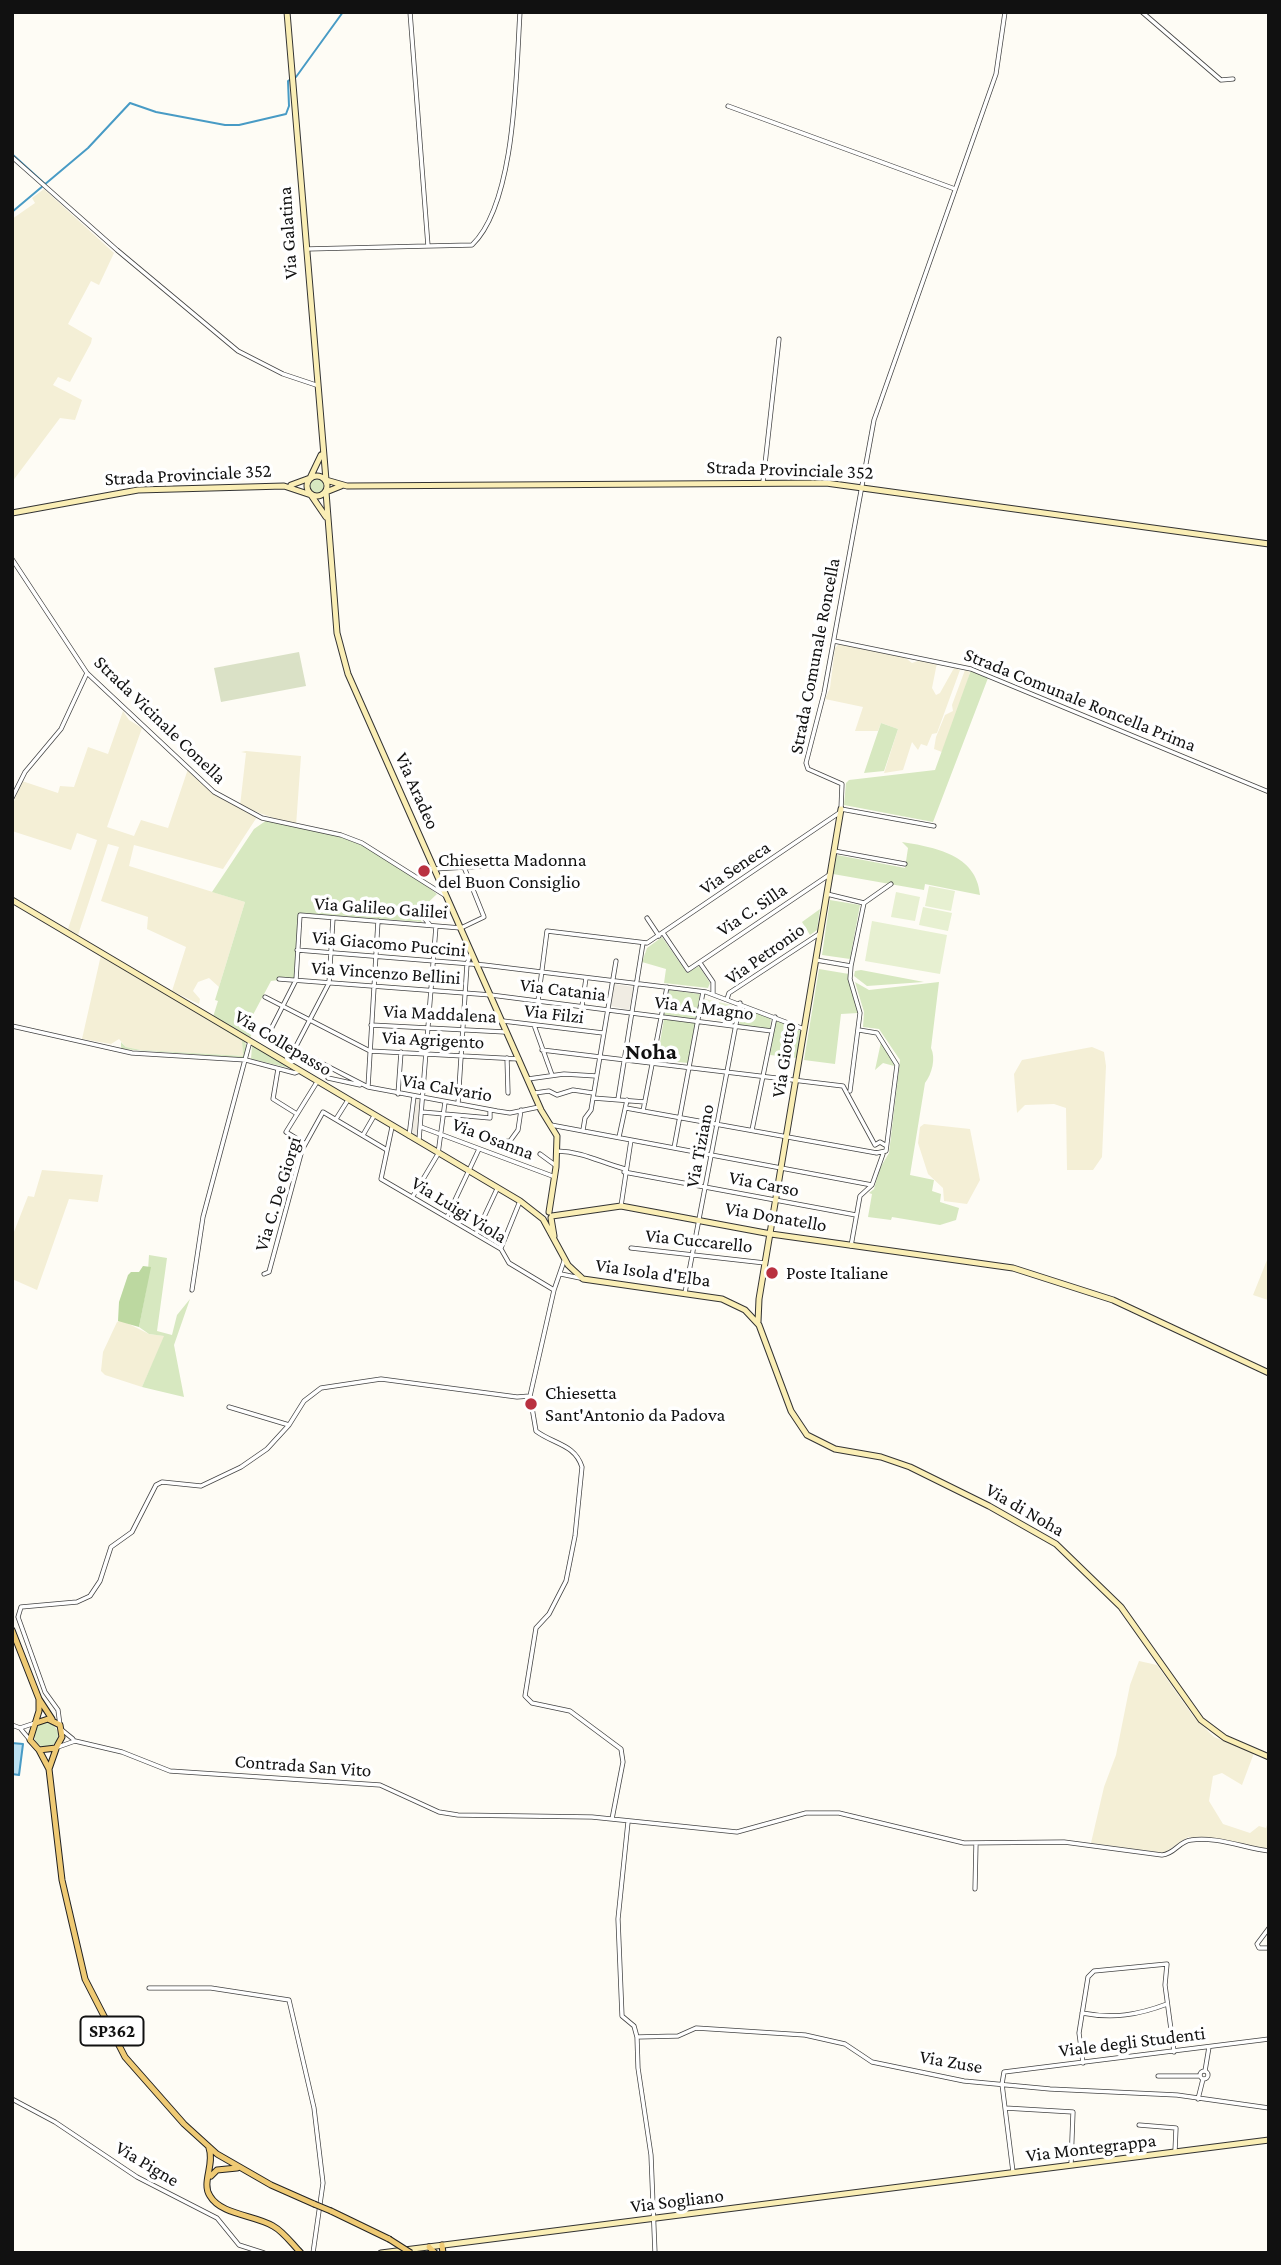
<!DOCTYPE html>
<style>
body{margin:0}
#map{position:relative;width:1281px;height:2265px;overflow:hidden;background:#fefcf5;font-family:"Crimson Pro",serif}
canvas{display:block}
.frame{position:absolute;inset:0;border:14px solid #111;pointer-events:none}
</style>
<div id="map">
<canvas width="1281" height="2265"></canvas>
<div class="frame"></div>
</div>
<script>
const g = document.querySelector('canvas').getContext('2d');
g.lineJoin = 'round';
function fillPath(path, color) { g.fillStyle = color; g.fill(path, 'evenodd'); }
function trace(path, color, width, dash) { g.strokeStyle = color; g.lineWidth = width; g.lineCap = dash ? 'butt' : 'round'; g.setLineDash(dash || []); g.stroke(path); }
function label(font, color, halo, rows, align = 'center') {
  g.font = font + ' "Crimson Pro",serif'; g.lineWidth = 7; g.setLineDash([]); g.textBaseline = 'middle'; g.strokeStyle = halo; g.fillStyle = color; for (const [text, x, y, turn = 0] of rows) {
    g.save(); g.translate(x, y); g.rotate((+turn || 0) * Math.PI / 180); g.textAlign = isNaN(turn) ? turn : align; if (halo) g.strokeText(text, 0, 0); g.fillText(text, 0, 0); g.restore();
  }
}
const farmland = new Path2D(`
 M44 189 114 253 99 285 91 281 68 324 92 338 91 343 70 382 58 377 53 385 82 400 75 420 60 418 12 482V219L35 203 32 198Z
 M839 644 903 656 912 663 921 660 937 663 932 688 936 695 940 693 954 668 960 670 937 733 932 734 927 746 921 744 918 750 912 742 903 770 884 773 898 729 881 723 878 731H855L863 707 825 699 830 688 835 648Z
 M965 670 970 672 963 697 942 752 934 749 936 737 945 715 953 711 952 705Z
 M123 711 129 720 142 728 107 827 134 836 141 820 168 828 188 769 215 794 257 817 223 869 134 845 129 866 245 902 219 987 209 978 198 982 193 991 200 999 199 1004 172 991 186 947 147 929 148 917 101 901 119 847 108 844 78 935 68 929 97 840 77 833 71 850 12 831V806L22 781 58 793 60 786 74 787 88 747 108 754Z
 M246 751 301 756 296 826 240 806 246 753 241 752Z
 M101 955 228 1032 242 1041 243 1056 141 1050 126 1047 119 1039 111 1044 82 1039Z
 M1092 1047 1104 1052 1106 1066 1102 1157 1093 1170H1067L1066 1108 1054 1104 1025 1105 1017 1113 1014 1074 1022 1060Z
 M924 1124 970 1129 980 1180 967 1204 944 1201 943 1188 928 1174 918 1143 920 1127Z
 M42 1170 103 1175 98 1202 69 1199 37 1290 12 1279V1237L28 1196 34 1197Z
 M1267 1260H1269L1268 1300 1253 1295Z
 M121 1320 149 1334 165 1336 142 1387 105 1375 101 1371 103 1352 117 1322Z
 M1139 1661 1157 1665 1193 1716 1214 1737 1254 1753 1242 1785 1222 1773 1213 1776 1209 1801 1223 1824 1250 1833 1259 1826 1266 1828 1269 1819V1849L1188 1837 1164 1853 1091 1843 1104 1787 1116 1755 1130 1685Z`);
const green = new Path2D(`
 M309 486a8 8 0 1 1 16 0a8 8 0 1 1-16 0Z
 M971 670 988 678 933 822 844 805 846 783 849 780 935 770Z
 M881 723 898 729 884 771 864 773Z
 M267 820C292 828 318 830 343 838 377 849 409 872 437 894L417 913 422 922 298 913 294 978 271 981 247 1026 253 1031 250 1038 213 1017 218 1001 215 1000 245 902 212 892 254 829Z
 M902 842C933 847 977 854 980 895L925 884 924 890 833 874 837 855 905 868 908 848Z
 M830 900 860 905 850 959 822 955Z
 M820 909 817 930 810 935 802 922Z
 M662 937 687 973 699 966 710 983 708 988 664 983 666 969 642 962 647 948Z
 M819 969 849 974 858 1013 841 1014 835 1064 804 1060Z
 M861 970 924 982 867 986 854 976 855 971Z
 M855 982 869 990 939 982 931 1048C936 1058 932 1074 925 1083L910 1175 934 1180 932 1191 941 1194 940 1202 959 1208 956 1220 940 1225 892 1217 891 1220 868 1217 872 1194 869 1193 874 1189 880 1168 889 1153 900 1060 879 1029 863 1027 864 1012Z
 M669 990 700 994 696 1019 664 1015Z
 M742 1007 771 1018 770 1029 739 1025Z
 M192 1010 244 1040 247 1047 243 1058 121 1049V1042L126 1047 141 1050 243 1056 242 1041Z
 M664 1019 695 1023 688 1063 657 1060Z
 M776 1020 801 1031 797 1058 770 1055Z
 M881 1042 895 1061 894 1066 883 1063 875 1070Z
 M252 1046H254L289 1068 251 1059Z
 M149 1255 167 1258 157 1331 172 1335 177 1315 190 1299 174 1345 184 1397 142 1387 164 1336 149 1334 139 1327 147 1285Z
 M34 1735a12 12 0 1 1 24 0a12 12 0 1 1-24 0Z`);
const forest = new Path2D(`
 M143 1266 151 1267 139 1327 118 1321 119 1302 128 1275 131 1272H139Z`);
const cemetery = new Path2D(`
 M299 652 306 686 221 702 214 668Z`);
const pitch = new Path2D(`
 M929 886 955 891 951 911 925 906Z
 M896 892 920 897 915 921 891 917Z
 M923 907 952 913 948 931 919 925Z
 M872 921 947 935 940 974 865 961Z
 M705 999 732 1005 729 1022 702 1016Z`);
const plaza = new Path2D(`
 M614 984 634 987 629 1010 611 1006Z
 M415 1098 422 1099 418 1139 412 1135Z`);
const water = new Path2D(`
 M12 1743 23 1744 19 1775 12 1774Z`);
const stream = new Path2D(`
 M296 77 343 12
 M12 154 45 184
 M12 212 88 148 130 103 156 112 225 125H239L286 114 289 106 288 81 291 79`);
const street = new Path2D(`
 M410 12 428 246 472 245C516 203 516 73 520 12
 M1142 12 1221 80 1233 79
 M728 106 955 189
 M12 157 117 250 238 351 283 374 316 385
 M307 249 428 246
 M763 482 779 339
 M12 559 87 673 214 792 262 818 341 835 362 843 446 896
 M834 641 971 669 1269 792
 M12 798 25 772 61 729 87 673
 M934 826 841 809 842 784 808 769 806 763 824 693 874 420 996 74 1005 12
 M834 851 905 864
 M434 869 552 862
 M827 894 864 903 851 966 850 979 860 1013 850 1091
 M864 903 891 884
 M419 912 430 925
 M647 918 659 936
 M663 933 688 970 829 875
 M297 950 484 965 706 992 804 1029
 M816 960 851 966
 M700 963 713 982V994
 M279 979 491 995 772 1031
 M265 997 370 1051 519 1059
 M727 999 729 993 819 934
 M538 1001 547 931 647 943 839 813
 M582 1006 586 978
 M503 1021 603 1033
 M371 1025 505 1032
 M534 1025 552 1075
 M12 1026 132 1053 246 1060 295 1073 300 1071
 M249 1026 368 1087 497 1111 510 1113 539 1107
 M859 1030 877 1033 897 1065 886 1151 876 1153
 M268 1035 296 980 300 915 461 928 484 917 464 867
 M294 1050 329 983 333 918
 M542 1050 843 1086 875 1145
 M507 1058 508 1093
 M278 1069 273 1099 297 1114
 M328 1078 360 1085
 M528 1079 564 1074 596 1076
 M368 1087 378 921
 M535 1093 549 1091 557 1095 573 1090 593 1093
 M398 1094 401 1052
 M593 1098 645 1102
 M618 1099 643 943
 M458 1104 467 964 471 953
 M626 1108 877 1153
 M643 1111 667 987
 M422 1112 490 1118V1111
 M336 1119 348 1100
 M551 1125 872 1185
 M392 1127 381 1179 501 1249 509 1263 554 1290
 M421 1127 555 1177
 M583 1130 585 1118 591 1110 616 961
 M752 1130 775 1017
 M363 1135 374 1116
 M409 1136 414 1096
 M619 1137 627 1100
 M419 1140 436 926
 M500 1142 510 1141 518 1130 521 1110
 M304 1143 286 1132 317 1082
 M875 1145 880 1142 885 1145
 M674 1148 703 992
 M557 1151C584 1152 599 1162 625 1169
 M540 1154 555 1165
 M624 1172 856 1215
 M413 1196 438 1154 445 1102
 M621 1206 631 1140
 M447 1217 479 1149
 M476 1234 497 1189
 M851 1246 860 1196 872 1185 883 1154
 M501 1248 520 1201
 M631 1248 765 1263
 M264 1274 269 1272 302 1150 323 1112 387 1150
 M561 1274 580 1278
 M192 1290 203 1217 250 1041
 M685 1293 740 1003
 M530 1396 536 1431C553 1444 575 1444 582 1467L575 1536 566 1581 549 1614 536 1628 525 1696 532 1703 570 1711 621 1749 623 1762 612 1819
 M229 1407 289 1425
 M12 1725 20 1728 30 1740
 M60 1725 58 1710 45 1692 18 1617 21 1607 77 1602 90 1596 100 1581 111 1547 132 1532 156 1485 162 1482 201 1486 241 1467 267 1449 289 1425 304 1401 321 1388 381 1379 517 1397 530 1396 554 1290 564 1261
 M20 1728 35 1723
 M62 1730 73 1739
 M58 1747 75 1741 122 1752 170 1771 380 1785 439 1812 458 1815 592 1817 737 1832 806 1813H839L964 1843 1064 1842 1162 1855C1175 1854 1179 1841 1191 1840 1215 1836 1245 1848 1269 1851
 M628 1822 618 1919 622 2016 634 2026 637 2037 638 2068 651 2155 655 2253
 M975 1889 976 1843
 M1269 1928 1257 1944 1259 1948H1269
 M149 1988H211L289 2000 314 2108 323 2183 313 2253
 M1082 2013C1113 2019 1138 2015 1167 2004
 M637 2037 678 2036 696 2028 805 2035 845 2044 872 2062 964 2081 1050 2089 1177 2095 1269 2108
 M1083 2063 1079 2033 1088 1977 1094 1971 1167 1964 1165 1985 1174 2052
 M1200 2075a4 4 0 1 1 8 0a4 4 0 1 1-8 0Z
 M1205 2071 1209 2047
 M1158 2076H1200
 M12 2099 55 2122 137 2177 217 2218 239 2245 264 2253
 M1198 2099 1203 2079
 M1005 2108 1073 2112 1071 2165
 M1139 2125 1176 2128 1175 2151
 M1013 2172 1002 2084 1004 2072 1269 2039`);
const secondary = new Path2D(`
 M287 12 326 480 347 486 826 483 1269 544
 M307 486a10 10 0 1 1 20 0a10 10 0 1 1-20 0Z
 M291 485 310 478 321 455
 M341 486 326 492 337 633 348 674 541 1110 557 1136 556 1167 549 1212
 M12 513 138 490 284 486 311 495 326 517
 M12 900 520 1201 543 1219 568 1265 583 1279 722 1299 745 1310 759 1325 791 1411 807 1435 835 1449 881 1457 910 1467 989 1506 1056 1544 1121 1607 1201 1720 1225 1738 1269 1757
 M552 1216 621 1206 771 1234 1013 1268 1113 1300 1269 1373
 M551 1218 554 1236
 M758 1322 759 1299 841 809
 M381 2253 1269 2140`);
const primary = new Path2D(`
 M12 1630 39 1699 52 1719
 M36 1723 48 1719 60 1725 62 1737 56 1748 39 1750 30 1740 39 1711V1699
 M39 1750 49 1769 62 1880 85 1979 125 2057 184 2124 217 2154 271 2185 314 2204
 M49 1769 56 1749
 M209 2148C215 2164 201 2183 210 2196 221 2215 255 2215 273 2226 284 2232 292 2244 301 2253
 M211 2176 217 2170 237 2168
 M331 2211 389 2239
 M442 2245 443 2253
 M429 2247 435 2253`);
const primaryBridge = new Path2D(`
 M314 2204 331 2211
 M389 2239 411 2253`);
const markers = [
 [424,871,7,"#b93140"],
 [772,1273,7,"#b93140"],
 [531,1404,7,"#b93140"]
];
const shields = [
 [112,2031,63]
];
const shieldNames = [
 ["SP362",112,2031]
];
const streetNames = [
 ["Via Galatina",288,233,-94],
 ["Strada Provinciale 352",790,470,2],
 ["Strada Provinciale 352",188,475,-3],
 ["Strada Comunale Roncella",815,656,-79],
 ["Strada Comunale Roncella Prima",1080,700,22],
 ["Strada Vicinale Conella",160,720,44],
 ["Via Aradeo",417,791,66],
 ["Via Seneca",735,868,-34],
 ["Via Galileo Galilei",381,908,4],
 ["Via C. Silla",752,910,-34],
 ["Via Giacomo Puccini",389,944,5],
 ["Via Petronio",765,954,-35],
 ["Via Vincenzo Bellini",386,973,4],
 ["Via Catania",563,990,7],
 ["Via A. Magno",704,1008,7],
 ["Via Maddalena",440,1014,3],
 ["Via Filzi",554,1014,7],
 ["Via Agrigento",433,1040,3],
 ["Via Collepasso",283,1043,31],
 ["Via Giotto",784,1060,-81],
 ["Via Calvario",447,1088,10],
 ["Via Osanna",493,1139,21],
 ["Via Tiziano",700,1146,-79],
 ["Via Carso",764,1184,11],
 ["Via C. De Giorgi",278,1194,-73],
 ["Via Luigi Viola",459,1210,32],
 ["Via Donatello",776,1217,10],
 ["Via Cuccarello",699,1241,6],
 ["Via Isola d'Elba",653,1273,8],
 ["Via di Noha",1025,1510,30],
 ["Contrada San Vito",303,1766,4],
 ["Viale degli Studenti",1132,2042,-7],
 ["Via Zuse",951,2062,10],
 ["Via Montegrappa",1091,2148,-7],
 ["Via Pigne",147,2164,31],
 ["Via Sogliano",677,2201,-7]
];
const poiNames = [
 ["Chiesetta Madonna",438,860],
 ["del Buon Consiglio",438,882],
 ["Poste Italiane",786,1273],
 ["Chiesetta",545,1393],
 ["Sant'Antonio da Padova",545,1415]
];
const quarterNames = [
 ["Noha",651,1052]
];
fillPath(farmland, '#f4efd6');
fillPath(green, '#d7e8c0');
fillPath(forest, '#bcd8a0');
fillPath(cemetery, '#dae1c6');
fillPath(pitch, '#e7f0d1');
fillPath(plaza, '#f0ece3');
fillPath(water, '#bde2f3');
trace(water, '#489bc5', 2);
trace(stream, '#489bc5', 2);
trace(street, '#444', 5);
trace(secondary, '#333', 7);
trace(primary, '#222', 7);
trace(street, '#fff', 3.5);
trace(secondary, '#faeeb5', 5);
trace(primary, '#efca74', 5);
trace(primaryBridge, '#222', 7, []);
trace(primaryBridge, '#efca74', 5);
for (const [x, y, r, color] of markers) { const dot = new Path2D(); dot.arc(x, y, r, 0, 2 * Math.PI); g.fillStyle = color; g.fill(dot); trace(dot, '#fff', 2.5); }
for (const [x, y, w] of shields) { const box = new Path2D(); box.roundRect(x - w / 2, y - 14.5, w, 29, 5); g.fillStyle = '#fff'; g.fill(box); trace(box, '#111', 2); }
label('bold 18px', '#111', null, shieldNames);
label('19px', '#111', '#fff', streetNames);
label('19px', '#111', '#fff', poiNames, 'left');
label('bold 23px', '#111', '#fff', quarterNames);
</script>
